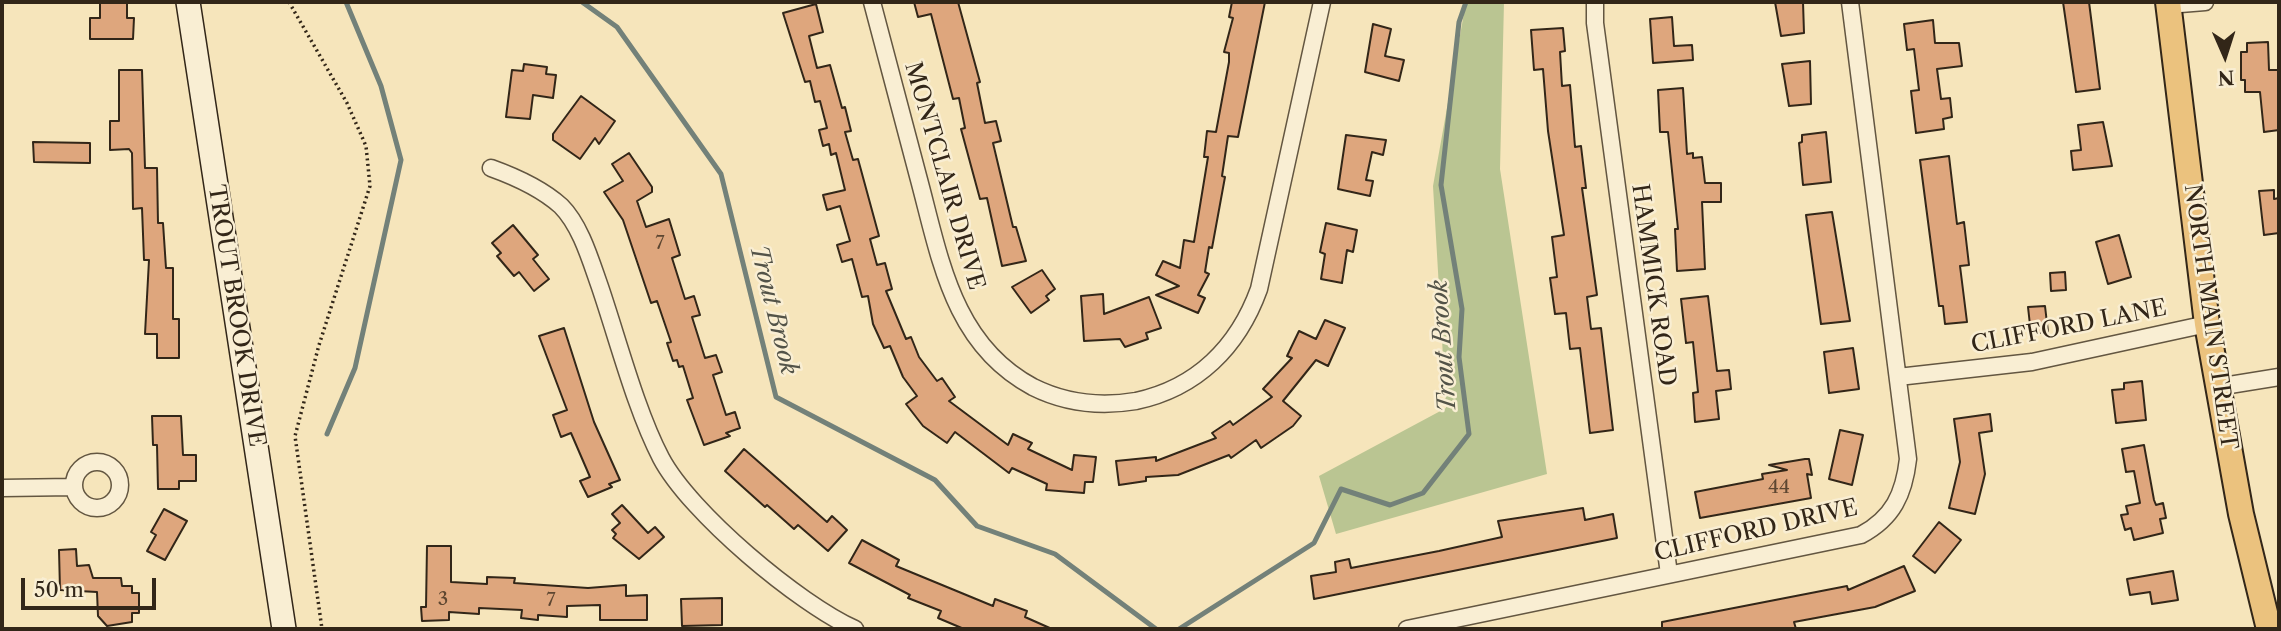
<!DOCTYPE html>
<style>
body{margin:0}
#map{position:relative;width:2281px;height:631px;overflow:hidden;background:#f6e5bb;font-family:"Libre Caslon Text",serif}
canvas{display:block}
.frame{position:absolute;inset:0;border:4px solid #322618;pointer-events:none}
.north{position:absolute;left:2190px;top:21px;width:70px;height:70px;-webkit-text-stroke:5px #f9eed3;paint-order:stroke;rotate:177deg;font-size:19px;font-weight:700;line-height:28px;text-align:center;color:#322618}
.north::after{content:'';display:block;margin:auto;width:24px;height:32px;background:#322618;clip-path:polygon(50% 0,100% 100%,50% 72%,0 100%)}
.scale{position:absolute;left:21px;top:578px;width:135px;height:32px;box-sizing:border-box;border:4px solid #322618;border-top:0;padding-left:9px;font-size:21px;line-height:24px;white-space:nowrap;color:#322618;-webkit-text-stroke:5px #f9eed3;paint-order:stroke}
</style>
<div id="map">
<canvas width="2281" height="631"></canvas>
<div class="frame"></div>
<div class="north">N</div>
<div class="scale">50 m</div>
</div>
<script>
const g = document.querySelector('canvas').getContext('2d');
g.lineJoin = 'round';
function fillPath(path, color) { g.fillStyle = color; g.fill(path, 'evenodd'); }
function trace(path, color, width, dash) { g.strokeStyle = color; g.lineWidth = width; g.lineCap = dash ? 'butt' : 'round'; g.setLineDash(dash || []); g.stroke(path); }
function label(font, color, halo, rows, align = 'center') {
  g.font = font + ' "Libre Caslon Text",serif'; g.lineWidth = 5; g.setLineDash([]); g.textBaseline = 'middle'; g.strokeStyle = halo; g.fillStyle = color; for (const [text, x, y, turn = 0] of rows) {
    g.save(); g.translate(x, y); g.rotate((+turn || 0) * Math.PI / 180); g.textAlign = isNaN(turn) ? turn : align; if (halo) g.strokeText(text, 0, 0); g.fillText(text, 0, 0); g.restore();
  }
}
const green = new Path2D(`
 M1466 2H1504L1500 169 1547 474 1336 534 1319 476 1446 408 1433 186Z`);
const stream = new Path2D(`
 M582 2 617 27 721 174 776 397 935 480 977 526 1055 554 1156 629
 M327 434 355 368 401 160 381 86 346 2
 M1179 629 1314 543 1341 489 1390 505 1423 493 1469 434 1459 357 1462 309 1441 185 1459 22 1466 2`);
const building = new Path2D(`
 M100 2H127V18H134L133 39H90V18H100Z
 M914 2H958L980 82 977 83 985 123 996 121 1001 141 993 143 1013 227H1016L1026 261 1002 266 987 198 980 199 961 129 965 128 959 98 953 99 931 14 918 17Z
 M1232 2H1265L1238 137 1228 136 1222 176 1225 177 1212 248 1209 247 1205 272 1209 274 1198 295 1205 298 1198 313 1156 295 1179 286 1156 275 1163 261 1180 268 1184 240 1194 242 1208 157H1204L1207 131 1216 132 1229 62V53L1224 52 1233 18 1229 17Z
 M1775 2H1803L1804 33 1781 36Z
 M2063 2H2089L2100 89 2076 92Z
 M816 4 823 32 809 36 817 68 830 65 842 108 845 107 851 131 845 132 853 160 858 159 879 236 870 239 877 265 885 263 892 289 886 291 906 339 911 337 919 357 937 381 942 378 955 397 949 401 1008 445 1013 434 1032 443 1028 449 1072 470 1074 455 1096 457 1093 482H1085L1084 493 1046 490 1047 484 1012 468 1009 473 955 432 947 443 923 426 906 404 917 396 903 377 890 346 884 348 873 324 868 296 862 297 852 259 842 262 837 245 850 241 840 206 827 210 823 195 845 190 836 153 831 155 829 144 823 146 819 130 827 128 820 101 815 102 810 81 805 82 783 13Z
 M1672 17 1674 46 1692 45 1693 60 1653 63 1650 19Z
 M1933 20 1935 43H1959L1962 66 1937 69 1941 99 1950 98 1952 117 1943 119 1944 129 1916 133 1911 91 1919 90 1914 49 1907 50 1904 24Z
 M1373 24 1391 29 1385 56 1404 60 1399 81 1365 72Z
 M1563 28 1565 51 1560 52 1562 86 1570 85 1575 147 1581 146 1586 188H1582L1597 295 1587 297 1591 329 1601 328 1613 430 1590 433 1580 348 1570 349 1566 313 1555 314 1550 278 1557 277 1552 237 1564 235 1548 131 1543 69 1534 70 1531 30Z
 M2268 42 2269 70H2279V130L2264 132 2260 92H2245V80H2241V52H2247V43Z
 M1810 61 1811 104 1789 106 1782 64Z
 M524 64 547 67 546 74 556 75 553 98 533 95 530 119 506 117 512 70 523 71Z
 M119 70H142L145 168H157L158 223H163L166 268H173V319H179V358H157V334H145L149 260H144L142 208 133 209 132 153 129 149 110 150V121H119Z
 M1683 88 1687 154 1693 153V158L1702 157 1705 183H1721V202H1702L1705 269 1677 271 1675 229H1678L1668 132H1660L1658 90Z
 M581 96 615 121 599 144 595 138 580 159 553 140V134Z
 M2103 122 2112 166 2073 170 2071 151 2081 150 2078 125Z
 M1826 132 1831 182 1803 185 1799 143 1802 142V135Z
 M1346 135 1386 140 1383 155 1372 152 1366 180 1373 181 1370 196 1338 189Z
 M33 142 90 143V163L34 162Z
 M629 153 652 187V192L637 201 646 227 669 219 680 255 672 258 685 299 694 296 700 315 692 317 705 358 716 355 722 372 713 375 726 415 735 412 740 428 726 433 730 436 704 445 687 400 693 398 683 366 679 367 677 360 673 361 667 343 671 342 657 301 651 303 623 220 604 192 623 181 612 164Z
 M1949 156 1957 224 1964 222 1969 265 1960 266 1967 322 1945 324 1943 306H1939L1920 160Z
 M2274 190V199L2279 198V233L2264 235 2259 191Z
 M1832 212 1850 321 1821 324 1806 215Z
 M1326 223 1357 230 1353 252 1347 250 1342 283 1321 279 1325 254 1320 252Z
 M513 225 538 255 533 259 549 279 534 291 519 272 514 276 497 256 501 253 492 243Z
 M2119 235 2131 277 2108 284 2096 242Z
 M1042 270 1055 289 1046 296 1049 300 1031 313 1012 287Z
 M2065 272 2066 290 2051 291 2050 273Z
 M1103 294 1104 314 1149 297 1161 328 1146 333 1148 339 1125 347 1120 339 1084 341 1081 296Z
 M1708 296 1717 371 1729 370 1731 389 1716 391 1719 419 1695 422 1693 393 1698 392 1693 342 1686 343 1681 299Z
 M2045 306 2048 332 2031 334 2028 307Z
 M1325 320 1345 328 1328 366 1316 360 1283 401 1301 416 1293 426 1261 448 1256 440 1231 458 1229 455 1178 475 1146 477V481L1119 485 1116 461 1156 457V461L1216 438 1212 433 1230 421 1233 425 1272 397 1263 389 1292 358 1287 356 1299 331 1316 339Z
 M564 328 594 422 620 480 609 484 612 487 588 497 580 481 590 477 571 433 561 437 553 415 567 410 539 336Z
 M1853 348 1859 389 1829 393 1824 352Z
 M2142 381 2146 420 2116 423 2112 390 2124 389V383Z
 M1990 414 1992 431 1979 433 1985 474 1975 514 1949 508 1960 462 1954 419Z
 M152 416H181L183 455H196V481H179V489H158L157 445H153Z
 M1840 430 1863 435 1852 485 1829 479Z
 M2144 445 2154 500 2156 505 2163 503 2166 518 2160 519 2163 533 2134 540 2131 528 2125 530 2121 515 2128 514 2126 506 2140 503 2134 471 2126 472 2122 449Z
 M744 449 827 522 832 516 847 530 828 551 798 525 794 529 767 505 765 507 725 471Z
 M1805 459H1809L1812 475 1807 474 1811 498 1700 518 1695 492 1763 479 1762 474 1787 470 1769 465Z
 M622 505 648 533 655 527 664 537 639 559 613 538 616 534 612 530 620 523 612 514Z
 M1583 508 1585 520 1613 514 1617 538 1314 599 1311 576 1336 572 1335 562 1349 559 1351 568 1439 551 1502 537 1498 521Z
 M164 509 187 521 165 560 147 551 156 535 151 532Z
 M1939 522 1961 540 1935 573 1913 556Z
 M862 540 899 560 896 566 993 606 995 599 1027 611 1025 617 1052 629H964L938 618 941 611 908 598 910 595 849 563Z
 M427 546H451V582L487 584V577L515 578 514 583 588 588 626 585V596L647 595V620H600V605L567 606V617L538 615V620L521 618 522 610 479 608V614L449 612V620L422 621 421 607H426Z
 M76 549 77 566 89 565 93 578H121L122 586H132V593H139V613H132V622L107 626 98 616 97 592 60 590 59 550Z
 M1904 566 1915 591 1875 607 1794 622 1796 629H1662V622L1847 586 1848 590Z
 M2173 571 2178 600 2152 604 2150 592 2130 595 2127 579Z
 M722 598V625L682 626 681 599Z`);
const path = new Path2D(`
 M289 2 347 103 366 146 370 186 319 345 295 436 322 629`);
const minor = new Path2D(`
 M872 2C887 60 903 118 918 176 940 257 952 344 1033 387 1065 403 1100 407 1136 401 1197 388 1238 347 1259 289L1322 2
 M1595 2V23L1669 574
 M2168 5 2205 2
 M491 168C516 177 541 188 561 206 581 226 591 262 600 287 618 340 636 410 661 458 690 513 799 604 855 629
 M1898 377 2032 362 2207 324
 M2217 387 2279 377
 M74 485a23 23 0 1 1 46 0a23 23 0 1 1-46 0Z
 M2 488 73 487
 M1407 629 1861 535C1893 518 1904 494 1908 459L1850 2`);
const secondary = new Path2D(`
 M188 2 284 629`);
const primary = new Path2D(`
 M2168 2 2207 324 2241 514 2269 629`);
const numberNames = [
 ["7",660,244],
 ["44",1779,488],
 ["3",443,600],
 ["7",551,601]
];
const streetNames = [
 ["MONTCLAIR DRIVE",944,176,74],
 ["HAMMICK ROAD",1653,285,82],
 ["TROUT BROOK DRIVE",236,316,81],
 ["NORTH MAIN STREET",2210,317,82],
 ["CLIFFORD LANE",2069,327,-11],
 ["CLIFFORD DRIVE",1756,531,-13]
];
const waterNames = [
 ["Trout Brook",773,310,76],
 ["Trout Brook",1444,346,-94]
];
fillPath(green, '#bac592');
trace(stream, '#738179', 5);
fillPath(building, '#dea67d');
trace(building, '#322618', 2);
trace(minor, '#635641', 19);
trace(secondary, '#322618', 26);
trace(primary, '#322618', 28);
trace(path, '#322618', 3.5, [2, 3.5]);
trace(minor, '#f9eed3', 16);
trace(secondary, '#f9eed3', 23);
trace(primary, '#ebc27e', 24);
label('19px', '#5d4631', null, numberNames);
label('23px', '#322618', '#f9eed3', streetNames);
label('italic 24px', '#535348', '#f9eed3', waterNames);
</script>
